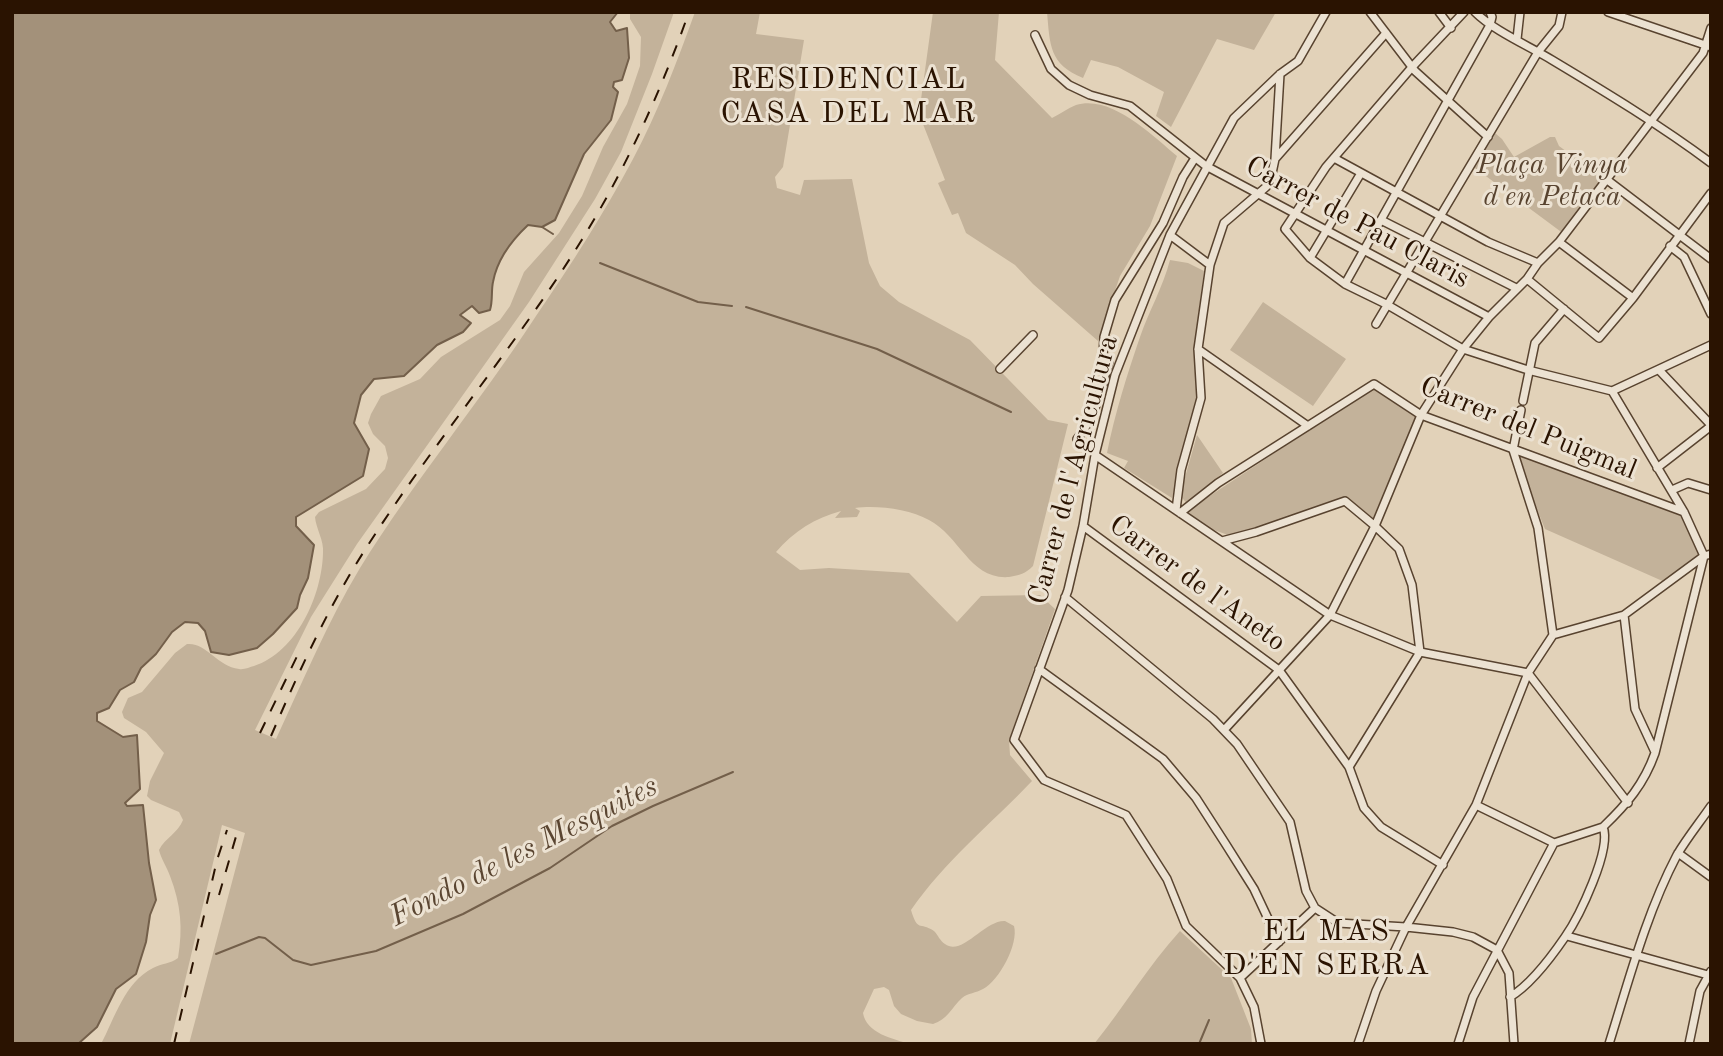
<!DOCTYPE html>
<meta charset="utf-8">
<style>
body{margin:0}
#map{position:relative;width:1723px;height:1056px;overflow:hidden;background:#e2d2b9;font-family:"Old Standard TT",serif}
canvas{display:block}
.frame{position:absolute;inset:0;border:14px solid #2a1301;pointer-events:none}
</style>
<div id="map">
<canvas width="1723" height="1056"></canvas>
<div class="frame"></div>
</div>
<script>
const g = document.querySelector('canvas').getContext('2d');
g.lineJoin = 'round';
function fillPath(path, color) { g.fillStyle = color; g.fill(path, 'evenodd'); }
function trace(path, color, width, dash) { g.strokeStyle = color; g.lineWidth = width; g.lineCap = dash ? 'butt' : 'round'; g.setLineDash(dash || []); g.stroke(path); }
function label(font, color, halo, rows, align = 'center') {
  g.font = font + ' "Old Standard TT",serif'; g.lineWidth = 6; g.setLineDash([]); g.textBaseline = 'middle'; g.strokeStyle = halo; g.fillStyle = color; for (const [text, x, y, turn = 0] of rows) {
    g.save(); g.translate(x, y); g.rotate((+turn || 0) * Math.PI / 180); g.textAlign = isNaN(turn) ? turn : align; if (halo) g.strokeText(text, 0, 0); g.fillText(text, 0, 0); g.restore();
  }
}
const green = new Path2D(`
 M630 12H674L652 74 621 152 595 199 529 302 357 544 311 617 255 730 276 739C303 681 327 623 360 568 414 481 480 402 536 316 571 265 604 213 633 159 658 112 677 62 695 12H760L756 34 804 40 783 167 775 177 777 188 800 195 804 180 852 179 869 263 880 286 899 302 970 340 1048 420 1068 424 1033 566C1025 574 1020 575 1009 577 970 580 960 536 929 520 909 509 877 505 855 508L860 511 857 517 835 518 841 511C815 518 794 531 776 552L800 570 829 568 909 573 957 622 981 596 1040 595 1055 609 1009 740 1010 755 1032 781C991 824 945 861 911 910 918 933 919 921 934 931 938 935 940 941 945 944 962 957 984 920 1005 921L1014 926C1019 944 999 981 983 989 976 993 968 993 962 998 952 1007 947 1020 933 1024L917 1021 901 1014 894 1006 889 990 884 987 874 989 863 1013C866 1033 893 1039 910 1044H189L245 833 222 825 170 1044H101C115 1018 124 983 153 968 162 963 170 964 178 958 183 928 181 905 170 876 167 867 161 859 159 850 165 838 178 833 183 820L179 812 151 800 147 796 150 781 164 753 146 732 124 718 122 712 128 698 142 692 175 653 187 644C206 642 217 666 239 669 244 670 250 667 254 666 297 652 322 595 323 553 324 540 316 529 315 517L319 512 366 489 385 469 388 458 385 446 373 434 368 423 371 414 381 396 420 379 441 357 500 320 510 306 524 272 559 233 582 196 603 147 627 104 640 66 641 37 630 19Z
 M933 12H999L995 60 1052 118C1060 114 1068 108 1076 105 1111 94 1153 136 1177 156L1150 226 1120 276 1098 341 1033 284 1015 265 966 233 958 213 952 215 938 183 945 180 919 114Z
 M1047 12H1276L1254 50 1217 39 1171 127 1156 116 1164 92 1118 67 1091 60 1083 78C1049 64 1050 45 1047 12Z
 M1495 133 1502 139 1514 157 1550 137H1555L1559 146 1605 180 1564 234 1471 165Z
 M1170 260 1188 263 1204 271 1194 349 1198 399 1172 498 1124 468 1128 461 1107 453C1115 413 1127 375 1140 337 1149 311 1163 287 1170 260Z
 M1263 302 1346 359 1313 406 1230 350Z
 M1374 387 1414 413 1416 417 1373 518 1347 497 1231 536 1211 529 1187 514V511Z
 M1197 435 1223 473 1187 504 1180 495Z
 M1513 450 1684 512 1704 556 1667 583 1545 529Z
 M1180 931 1231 978 1251 1029 1252 1044H1094C1124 1007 1148 966 1180 931Z`);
const water = new Path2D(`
 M12 12H618L610 22 616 31 627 28 629 58 622 80 614 82 613 87 618 92 611 120 584 154 555 220 542 227 528 225C512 240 497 260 493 282 491 291 493 300 490 310L479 313 472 306 460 315 471 323 463 332 437 345 404 376 374 379 361 395 354 423 369 449 363 476 296 517V526L314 545 308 578 300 595 297 608 273 634 257 648 229 655 211 652 205 631 198 623 185 622 172 632 156 654 141 668 134 682 120 690 109 708 97 713V721L123 737 137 735 140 789 125 803 127 806 143 805 149 863 156 900 150 915 146 942 136 974 116 989 97 1027 78 1044H12Z`);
const stream = new Path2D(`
 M542 227 553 234
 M600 263 698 302 732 306
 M746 307 877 349 1011 412
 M216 954 259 937 265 938 293 960 311 965 376 951 463 914 550 868 612 826 653 806 733 772
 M1199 1044 1209 1020`);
const minor = new Path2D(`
 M1370 12 1415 71 1488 137
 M1439 12 1451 28
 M1464 12 1413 66 1326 167 1285 229 1310 258 1345 284 1386 304 1463 349 1528 370 1612 391 1684 512 1704 556 1655 753C1644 784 1627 804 1603 827 1612 849 1579 917 1565 937 1552 956 1530 985 1510 997
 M1475 12C1494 31 1529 46 1552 60 1607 93 1660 125 1711 163
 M1608 12 1711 47
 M1035 35 1051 69 1069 85 1090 95 1130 106 1206 166 1489 317
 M1517 39 1520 12
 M1334 158 1488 242 1538 263
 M1275 159 1280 74
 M1606 179 1711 259
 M1381 220 1516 288
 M1170 235 1210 265
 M1559 242 1633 298
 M1670 246 1684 257 1711 314
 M1310 258 1361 173
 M1527 279 1599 338 1633 298 1711 193
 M1345 284 1490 25 1492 17 1490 12
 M1376 324 1538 52 1559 26 1562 12
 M1198 349 1308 426
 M1000 369 1033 335
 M1659 370 1711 425
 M1612 391 1711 345
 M1523 401 1535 343 1564 309
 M1077 439C1096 417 1101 388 1109 361L1103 357 1104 337 1115 300 1163 223 1183 177 1195 158
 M1513 450 1538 528 1553 635
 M1513 450 1521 410
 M1095 455 1330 615 1420 652 1528 673 1628 803
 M1657 468 1711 426
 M1672 490 1688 483 1711 490
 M1176 510 1181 470 1201 398 1198 349 1210 265 1224 223 1266 187 1271 178 1275 159 1386 33
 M1180 513 1218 483 1374 384 1421 415 1684 512
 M1083 526 1279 670 1349 767 1364 808 1381 827 1443 865
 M1222 541 1256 532 1345 501 1375 526 1399 549 1412 585 1420 652 1349 767
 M1065 597 1213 719 1237 744 1290 822 1306 891 1315 908 1338 923 1406 927 1453 932 1473 937 1497 950 1509 973 1514 1044
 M1624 615 1635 709 1655 752
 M1039 669 1163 759 1196 798 1225 843 1254 889 1279 942
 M1224 730 1330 615 1375 526 1421 415 1463 349 1489 317 1527 279 1538 263 1559 242 1703 53 1711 28
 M1476 805 1554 843 1603 827
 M1678 853 1711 877
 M1567 936 1708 975
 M1240 978 1315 908
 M1261 1044 1254 1007 1240 978 1186 926 1167 879 1126 815 1044 780 1014 740 1068 590 1083 526 1095 455 1115 375 1170 235 1234 118 1280 74 1298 61 1326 12
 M1358 1044 1376 991 1406 927 1476 805 1528 673 1553 635 1624 615 1704 556 1711 554
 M1458 1044 1473 997 1554 843
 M1609 1044C1629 980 1646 914 1677 855 1687 838 1700 822 1711 806
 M1689 1044 1700 991 1711 971`);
const rail = new Path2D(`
 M260 733 301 648
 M271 736C300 669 330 603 370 542 437 438 518 343 583 238 627 166 661 91 689 12
 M219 895 237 833
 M174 1044 217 860 227 830`);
const parkNames = [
 ["Plaça Vinya",1552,166],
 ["d'en Petaca",1552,198]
];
const streetNames = [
 ["Carrer de Pau Claris",1357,223,28],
 ["Carrer del Puigmal",1528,429,22],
 ["Carrer de l'Agricultura",1074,470,-75],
 ["Carrer de l'Aneto",1197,584,36]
];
const neighbourhoodNames = [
 ["RESIDENCIAL",849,80],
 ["CASA DEL MAR",849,114],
 ["EL MAS",1327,932],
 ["D'EN SERRA",1327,966]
];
const waterNames = [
 ["Fondo de les Mesquites",524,852,-27]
];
fillPath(green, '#c3b29a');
fillPath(water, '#a3917a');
trace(water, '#735f4a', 2);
trace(stream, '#735f4a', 2);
trace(minor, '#58432f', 10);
trace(minor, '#ece2d2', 7);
trace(rail, '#2a1301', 2, [12, 12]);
label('italic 28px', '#58432f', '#ece2d2', parkNames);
label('28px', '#2a1301', '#ece2d2', streetNames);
g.letterSpacing = '2px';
label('30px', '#2a1301', '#ece2d2', neighbourhoodNames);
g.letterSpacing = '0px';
label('italic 30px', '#5a4531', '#ece2d2', waterNames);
</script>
